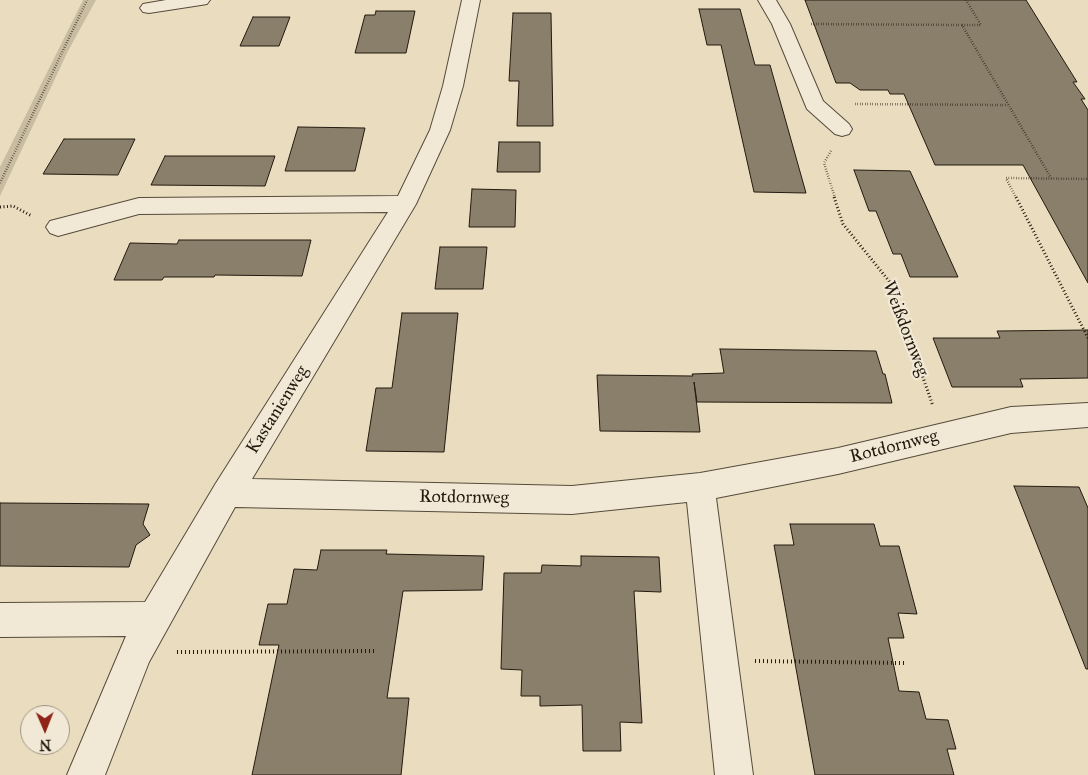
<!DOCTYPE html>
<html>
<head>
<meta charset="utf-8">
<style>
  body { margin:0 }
  #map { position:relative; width:1088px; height:775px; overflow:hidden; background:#eaddbf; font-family:"IM FELL Great Primer",serif }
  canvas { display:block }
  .north { position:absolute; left:20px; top:705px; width:50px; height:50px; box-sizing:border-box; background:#f1e9d5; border:1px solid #9f9686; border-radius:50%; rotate:179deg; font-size:14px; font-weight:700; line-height:20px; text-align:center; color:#231a0f }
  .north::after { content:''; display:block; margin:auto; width:18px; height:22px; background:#8f2418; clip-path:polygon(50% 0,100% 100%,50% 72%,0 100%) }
</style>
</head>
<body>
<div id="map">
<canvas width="1088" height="775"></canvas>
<div class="north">N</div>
</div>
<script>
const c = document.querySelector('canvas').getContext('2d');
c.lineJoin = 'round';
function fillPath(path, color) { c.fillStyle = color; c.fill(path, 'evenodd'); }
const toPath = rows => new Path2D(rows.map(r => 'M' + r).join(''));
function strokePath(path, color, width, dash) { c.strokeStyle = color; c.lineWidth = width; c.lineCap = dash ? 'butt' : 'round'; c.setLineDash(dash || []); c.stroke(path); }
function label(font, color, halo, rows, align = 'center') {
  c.font = font + ' "IM FELL Great Primer",serif'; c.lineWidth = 4.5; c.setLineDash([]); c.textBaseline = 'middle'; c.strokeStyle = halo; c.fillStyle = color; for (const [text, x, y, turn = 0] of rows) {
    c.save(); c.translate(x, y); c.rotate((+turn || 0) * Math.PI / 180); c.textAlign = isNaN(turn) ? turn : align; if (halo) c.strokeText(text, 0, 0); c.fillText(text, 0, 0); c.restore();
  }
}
const green = toPath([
  [83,0,96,0,68,51,0,196,0,167]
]);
const building = toPath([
  [805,0,1026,0,1077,82,1073,82,1085,99,1081,99,1088,110,1088,283,1023,165,935,165,904,94,890,94,888,90,860,90,850,83,836,83,805,0],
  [699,9,740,9,755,65,770,65,806,193,754,192,721,45,707,45,699,9],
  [376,11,415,11,406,53,355,53,365,15,375,15,376,11],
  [513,13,551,13,553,126,517,126,519,81,509,81,513,13],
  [253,17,290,17,279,46,240,46,253,17],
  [298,127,365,128,355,171,285,171,298,127],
  [64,139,135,139,118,175,43,174,64,139],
  [499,142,540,142,540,172,497,172,499,142],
  [165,156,275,156,265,186,151,185,165,156],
  [854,170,910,171,958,277,910,277,901,254,893,254,876,211,869,211,854,170],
  [472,189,516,190,515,227,469,227,472,189],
  [179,240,311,240,302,276,215,275,214,277,164,277,162,280,114,280,130,243,177,244,179,240],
  [440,247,487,247,483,289,435,289,440,247],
  [402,313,458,313,444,452,366,451,376,388,392,388,402,313],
  [1088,330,1088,378,1020,379,1023,387,952,387,933,338,1000,338,997,331,1088,330],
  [720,349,876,351,883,374,885,374,892,403,697,402,694,382,700,432,600,431,597,375,693,376,692,374,724,373,720,349],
  [1014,486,1079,487,1088,508,1088,669,1086,669,1014,486],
  [0,503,149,504,143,524,150,535,136,545,129,567,0,566,0,503],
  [790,524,874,524,880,546,899,546,917,614,898,613,904,638,888,638,899,691,919,692,926,719,948,720,956,749,947,749,954,775,815,775,774,545,794,545,790,524],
  [321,550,387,550,386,554,484,556,482,590,403,591,387,698,409,698,401,775,252,775,279,645,259,645,268,604,287,604,294,569,317,570,321,550],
  [581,556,659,557,661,592,634,591,642,723,620,722,621,751,583,751,582,705,540,706,540,696,521,696,522,670,501,669,504,573,541,573,542,565,581,566,581,556]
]);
const pathFar2 = toPath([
  [966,0,981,25,962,25,1051,178],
  [811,24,962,25],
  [855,104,1006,105],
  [831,151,824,163,835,198],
  [0,183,87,0],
  [1016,198,1006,178,1088,179]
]);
const pathFar1 = toPath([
  [834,197,843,224,889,281,933,406],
  [1016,197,1088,338],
  [0,207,13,206,32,216]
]);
const path = toPath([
  [177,652,374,651],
  [755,661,904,663]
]);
const minor = toPath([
  [166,0,210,0,207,4,201,5,149,13,143,12,140,8,143,4,166,0],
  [462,0,480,0,463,86,450,130,416,204,252,479,572,486,700,473,838,448,1011,407,1088,403,1088,427,1011,433,838,474,716,498,753,775,715,775,687,502,572,514,235,507,149,662,105,775,67,775,126,636,0,637,0,603,145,602,216,483,388,212,139,214,58,236,50,233,46,227,50,221,139,198,398,196,430,130,443,86,462,0],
  [758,0,776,0,790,24,823,101,849,124,852,129,849,134,842,136,835,134,807,109,772,24,758,0]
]);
const streetNames = [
  ["Weißdornweg",905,329,69],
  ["Kastanienweg",278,410,-58],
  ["Rotdornweg",894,447,-14],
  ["Rotdornweg",464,498,1]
];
fillPath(green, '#c8bca1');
fillPath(building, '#8a7f6b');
strokePath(building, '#231a0f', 1);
strokePath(minor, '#554b3b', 2);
strokePath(pathFar2, '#231a0f', 2.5, [0.5, 2]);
strokePath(pathFar1, '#231a0f', 3, [1, 2.5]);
strokePath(path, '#231a0f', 4, [1, 3]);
fillPath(minor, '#f1e9d5');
label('18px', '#231a0f', '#f1e9d5', streetNames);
</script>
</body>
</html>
